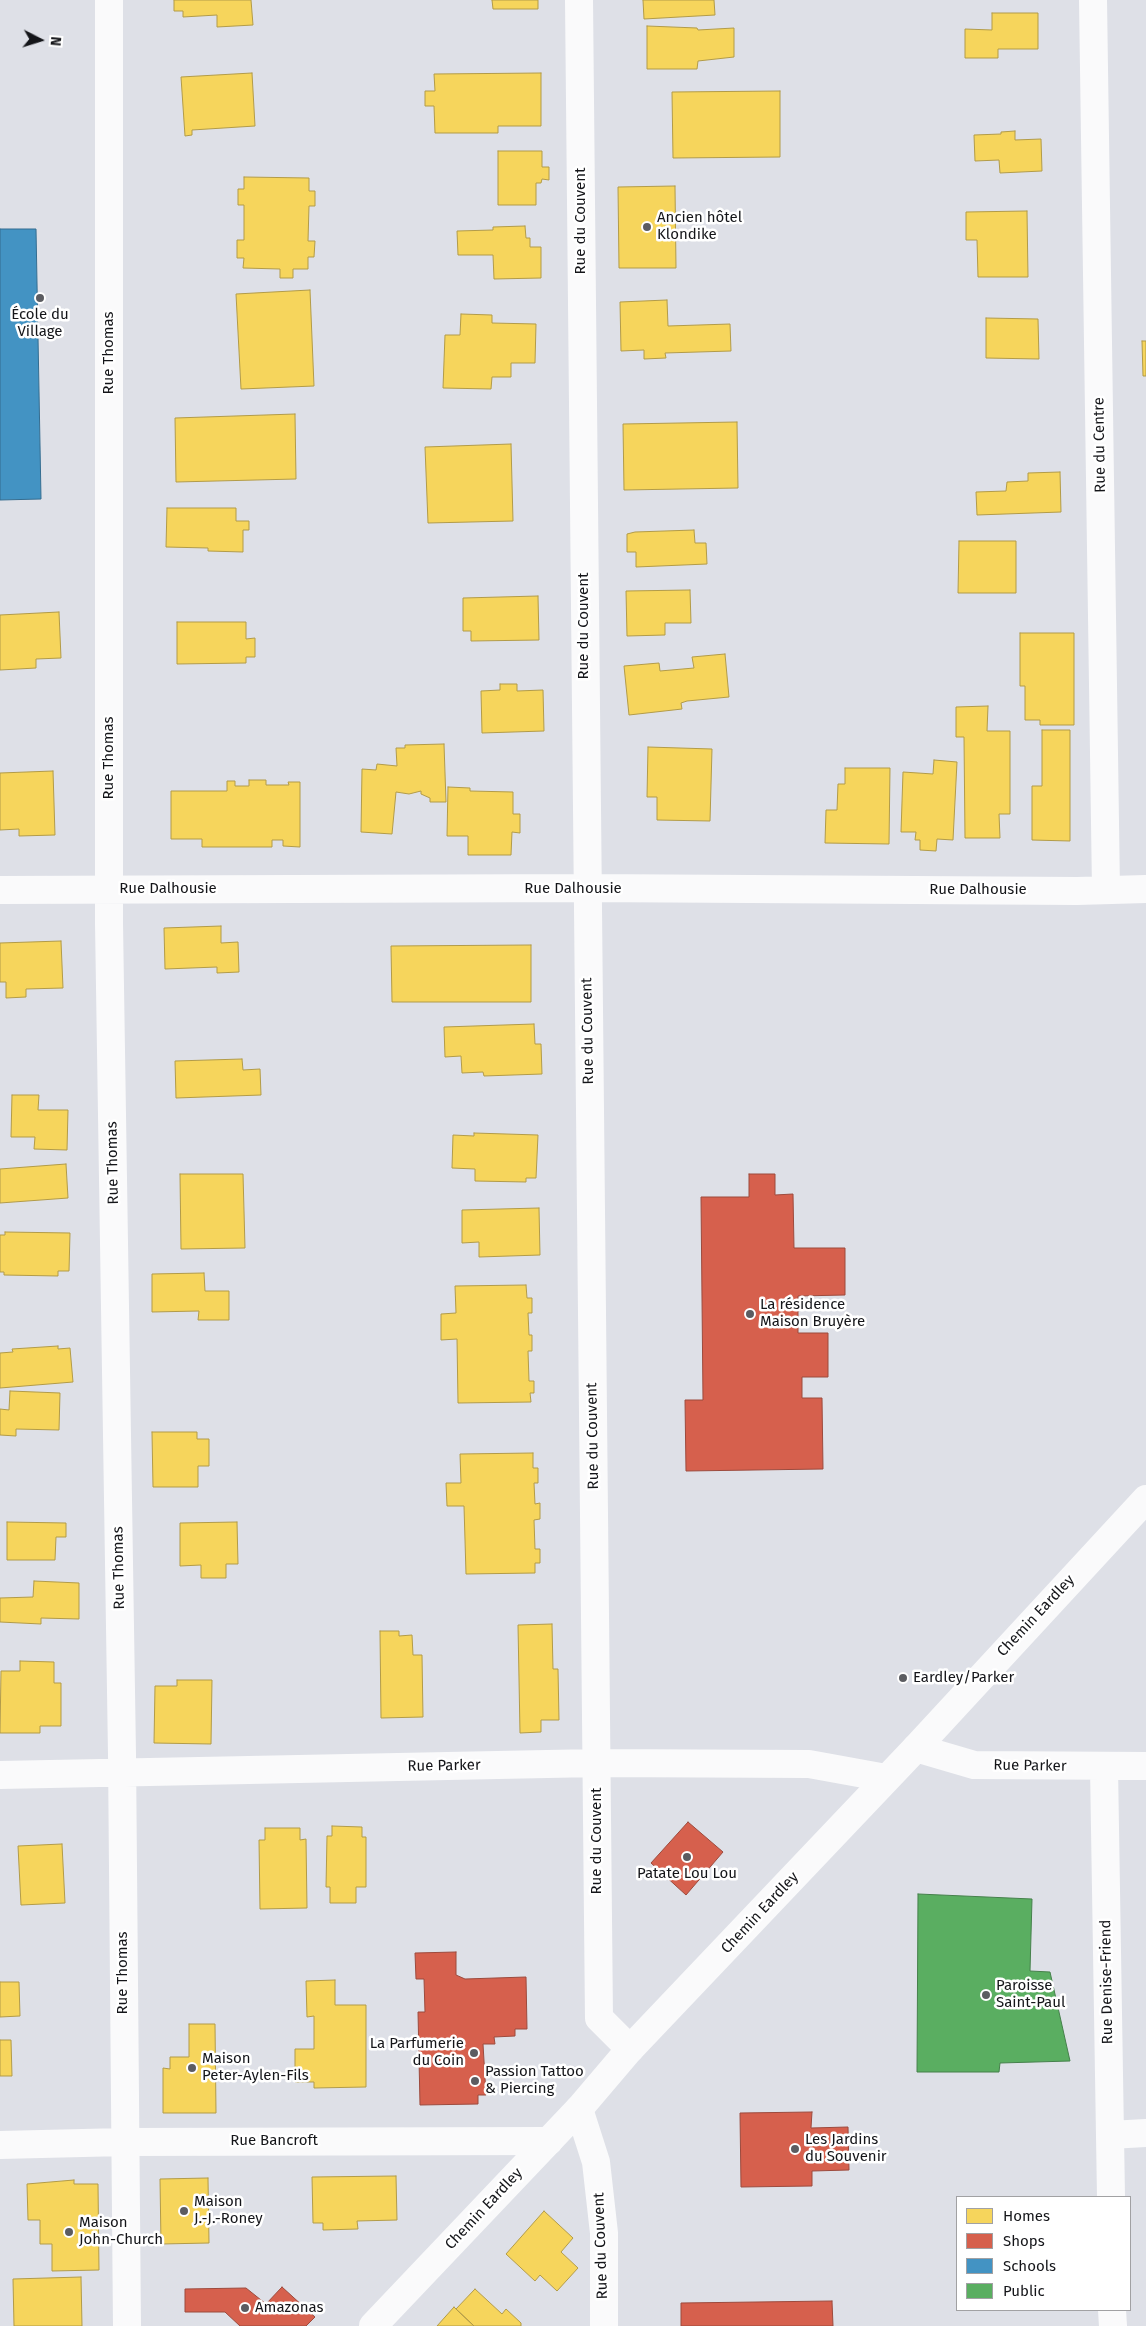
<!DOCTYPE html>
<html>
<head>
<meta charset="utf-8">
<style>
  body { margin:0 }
  #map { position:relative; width:1146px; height:2326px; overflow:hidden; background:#dee0e7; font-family:"Fira Sans",sans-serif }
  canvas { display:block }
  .legend { position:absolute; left:956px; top:2196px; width:175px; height:115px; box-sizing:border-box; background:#fff; border:1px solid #a1a1a3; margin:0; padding:6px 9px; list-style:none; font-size:15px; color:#141519 }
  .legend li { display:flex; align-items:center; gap:10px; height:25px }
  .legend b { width:25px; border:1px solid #a1a1a3 }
  .north { position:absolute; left:15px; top:15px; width:50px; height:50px; -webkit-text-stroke:4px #fff; paint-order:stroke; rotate:95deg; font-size:14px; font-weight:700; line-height:20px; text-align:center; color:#141519 }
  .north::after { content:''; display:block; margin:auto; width:18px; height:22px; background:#141519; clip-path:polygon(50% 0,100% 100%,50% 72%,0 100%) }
</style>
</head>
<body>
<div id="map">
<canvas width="1146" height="2326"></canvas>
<ul class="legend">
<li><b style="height:14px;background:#f6d55c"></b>Homes</li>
<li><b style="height:14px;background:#d6604d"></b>Shops</li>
<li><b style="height:14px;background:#4393c3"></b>Schools</li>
<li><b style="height:14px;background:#5aae61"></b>Public</li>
</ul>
<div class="north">N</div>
</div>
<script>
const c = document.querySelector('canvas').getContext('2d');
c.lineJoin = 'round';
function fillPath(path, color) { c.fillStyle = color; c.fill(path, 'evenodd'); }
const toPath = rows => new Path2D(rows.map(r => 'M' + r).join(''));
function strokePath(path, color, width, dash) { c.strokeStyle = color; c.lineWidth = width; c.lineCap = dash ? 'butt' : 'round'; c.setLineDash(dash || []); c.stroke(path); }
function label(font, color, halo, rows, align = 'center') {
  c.font = font + ' "Fira Sans",sans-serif'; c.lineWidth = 5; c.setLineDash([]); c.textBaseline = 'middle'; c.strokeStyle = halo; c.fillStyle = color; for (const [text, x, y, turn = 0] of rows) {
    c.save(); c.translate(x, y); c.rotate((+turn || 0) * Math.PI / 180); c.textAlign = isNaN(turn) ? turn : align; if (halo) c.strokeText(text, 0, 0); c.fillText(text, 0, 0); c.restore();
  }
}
const homes = toPath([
  [174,0,251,0,253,25,217,27,217,15,183,17,183,11,174,11,174,0],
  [492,0,538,0,538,9,493,9,492,0],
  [643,0,714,0,715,15,644,19,643,0],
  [992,13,1038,13,1038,49,998,49,998,58,965,58,965,29,992,30,992,13],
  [647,26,697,28,698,30,734,28,734,57,698,61,697,69,647,69,647,26],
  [252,73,255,126,192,130,192,135,185,136,181,77,252,73],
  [541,73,541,126,498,126,498,133,435,133,434,106,425,106,425,91,435,91,434,74,541,73],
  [780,91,780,157,673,158,672,92,780,91],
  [1015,131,1015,140,1041,139,1042,171,1000,173,999,160,975,161,974,135,1001,134,1001,132,1015,131],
  [498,151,542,151,542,167,549,167,549,180,542,179,541,183,536,183,536,205,498,205,498,151],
  [244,177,309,178,309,191,315,191,315,206,309,206,308,241,315,241,314,257,308,257,308,269,293,269,293,278,280,278,280,269,243,268,244,258,237,258,237,240,244,240,244,205,238,205,238,189,244,189,244,177],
  [675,186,676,268,619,268,618,187,675,186],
  [1027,211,1028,277,978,277,977,240,966,240,966,212,1027,211],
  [525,226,526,238,530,238,530,247,541,247,541,278,494,279,493,255,458,255,457,231,493,230,493,227,525,226],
  [310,290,314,386,241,389,236,294,310,290],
  [667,300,668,326,730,324,731,351,665,353,666,358,644,359,644,350,621,351,620,302,667,300],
  [461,314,492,315,492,323,536,324,535,363,511,363,511,377,492,377,491,389,443,388,445,335,460,335,461,314],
  [986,318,1038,319,1039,359,986,358,986,318],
  [1142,341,1146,341,1146,376,1143,376,1142,341],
  [295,414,296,479,176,482,175,418,295,414],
  [737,422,738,488,624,490,623,424,737,422],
  [511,444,513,521,428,523,425,447,511,444],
  [1060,472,1061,512,977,515,976,492,1006,491,1007,482,1028,481,1028,473,1060,472],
  [167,508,236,508,236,521,249,521,249,530,243,530,243,552,208,551,208,548,166,547,167,508],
  [694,530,695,543,706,543,707,564,636,567,636,552,627,552,627,534,635,532,694,530],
  [959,541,1016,541,1016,593,958,593,959,541],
  [690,590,691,623,665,623,665,635,627,636,626,591,690,590],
  [538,596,539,640,471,641,471,631,463,631,463,598,538,596],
  [59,612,61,658,36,659,36,668,0,670,0,615,59,612],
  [177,622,246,622,246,639,255,638,255,657,246,657,246,663,177,664,177,622],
  [1020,633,1074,633,1074,725,1040,725,1040,720,1025,720,1025,686,1020,686,1020,633],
  [725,654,729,697,687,701,681,703,682,709,629,715,624,666,659,663,660,671,694,668,692,657,725,654],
  [500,684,517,684,517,691,543,690,544,731,482,733,481,691,500,690,500,684],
  [988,706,987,731,1010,731,1010,814,999,814,1000,838,965,838,964,737,956,737,956,707,988,706],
  [1042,730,1070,730,1070,841,1032,840,1032,786,1042,786,1042,730],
  [444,744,446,802,430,802,430,798,421,794,421,791,409,794,396,792,392,834,361,832,362,769,376,770,377,764,397,766,396,748,405,748,405,745,444,744],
  [648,747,712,749,710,821,657,820,657,797,647,797,648,747],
  [934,760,957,762,953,840,937,839,936,851,920,850,920,840,915,840,916,832,901,832,903,772,933,774,934,760],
  [845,768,890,768,889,844,825,843,826,810,837,810,838,784,845,784,845,768],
  [53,771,55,835,19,836,19,829,0,830,0,773,53,771],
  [249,780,266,780,266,785,289,785,288,782,300,782,300,847,283,846,283,840,272,840,272,847,202,847,202,839,171,839,171,791,227,791,227,781,235,781,235,786,249,786,249,780],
  [448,787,470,788,470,791,513,792,513,814,520,814,520,833,512,832,511,855,468,855,468,836,447,836,448,787],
  [221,926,221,943,238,942,239,972,217,973,217,967,165,969,164,928,221,926],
  [61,941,63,988,26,989,26,997,6,998,6,982,0,982,0,943,61,941],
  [531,945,531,1002,392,1002,391,946,531,945],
  [534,1024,535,1044,541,1044,542,1074,484,1076,483,1072,462,1073,461,1056,445,1057,444,1027,534,1024],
  [242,1059,243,1070,260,1069,261,1095,176,1098,175,1061,242,1059],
  [12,1095,39,1095,38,1110,68,1110,67,1150,34,1149,35,1137,11,1137,12,1095],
  [474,1133,538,1135,536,1178,526,1178,526,1182,475,1181,475,1169,452,1168,453,1135,474,1136,474,1133],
  [66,1164,68,1198,0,1203,0,1169,66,1164],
  [180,1174,243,1174,245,1248,181,1249,180,1174],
  [539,1208,540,1255,479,1257,479,1242,462,1243,462,1210,539,1208],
  [5,1232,70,1233,69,1271,58,1271,58,1276,4,1275,4,1272,0,1272,0,1235,5,1235,5,1232],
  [204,1273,205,1291,229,1291,229,1320,198,1320,199,1311,152,1312,152,1274,204,1273],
  [526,1285,527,1298,532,1298,532,1313,528,1313,529,1335,532,1335,532,1351,528,1351,529,1381,534,1381,534,1393,530,1393,531,1402,458,1403,457,1339,441,1340,441,1314,456,1313,455,1286,526,1285],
  [58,1346,58,1349,70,1348,73,1382,0,1388,0,1353,13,1352,12,1349,58,1346],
  [10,1391,60,1393,59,1430,16,1429,16,1436,0,1435,0,1409,9,1410,10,1391],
  [152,1432,197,1432,197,1439,209,1439,209,1466,198,1466,198,1487,153,1487,152,1432],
  [533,1453,533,1468,538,1468,538,1483,534,1483,535,1504,540,1503,540,1519,534,1520,535,1549,540,1549,540,1563,535,1563,535,1573,466,1574,464,1506,447,1506,446,1483,461,1483,460,1454,533,1453],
  [7,1522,66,1523,66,1537,56,1537,55,1560,7,1560,7,1522],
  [237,1522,238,1564,226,1564,226,1578,201,1578,201,1565,180,1566,180,1523,237,1522],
  [34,1581,79,1583,79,1619,41,1618,41,1624,0,1622,0,1598,33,1597,34,1581],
  [552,1624,553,1669,558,1669,559,1720,541,1720,541,1732,520,1733,518,1625,552,1624],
  [380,1631,399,1631,399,1636,412,1635,413,1655,422,1655,423,1717,381,1718,380,1631],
  [20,1661,54,1662,54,1683,61,1683,61,1726,40,1726,40,1733,0,1733,1,1671,20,1671,20,1661],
  [177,1680,212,1680,211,1744,154,1743,155,1686,177,1686,177,1680],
  [332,1826,362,1827,362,1837,366,1837,366,1887,356,1887,356,1903,330,1903,330,1887,326,1887,327,1836,332,1836,332,1826],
  [265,1828,300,1828,300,1840,306,1839,307,1908,260,1909,259,1840,265,1840,265,1828],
  [62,1844,65,1903,21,1905,18,1846,62,1844],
  [335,1980,335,2005,366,2005,366,2087,314,2088,314,2082,295,2082,295,2049,314,2049,314,2016,307,2017,306,1981,335,1980],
  [0,1982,19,1982,20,2016,0,2017,0,1982],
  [189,2024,215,2024,216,2113,163,2113,163,2068,170,2069,170,2057,189,2057,189,2024],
  [0,2040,11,2040,12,2076,0,2076,0,2040],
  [396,2176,397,2220,357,2221,358,2229,323,2230,323,2223,313,2223,312,2177,396,2176],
  [208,2178,209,2243,161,2244,160,2179,208,2178],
  [74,2180,74,2184,98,2184,99,2270,52,2271,52,2244,40,2244,40,2220,28,2220,27,2184,74,2180],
  [544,2211,573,2238,561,2252,578,2268,557,2291,540,2275,535,2281,506,2254,544,2211],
  [81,2277,82,2326,14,2326,13,2279,81,2277],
  [475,2289,502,2314,506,2309,521,2323,521,2326,474,2326,456,2309,475,2289],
  [454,2307,456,2309,474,2326,437,2326,454,2307]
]);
const shops = toPath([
  [749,1174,775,1174,775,1195,793,1194,794,1248,845,1248,845,1295,798,1296,798,1333,828,1333,828,1377,802,1377,802,1398,822,1398,823,1469,686,1471,685,1400,703,1400,701,1197,749,1197,749,1174],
  [688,1822,723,1852,686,1895,651,1863,688,1822],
  [456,1952,456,1975,465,1979,526,1977,527,2029,515,2029,515,2036,494,2037,495,2044,483,2044,486,2095,478,2095,478,2104,420,2105,418,2012,425,2012,424,1979,416,1979,415,1953,456,1952],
  [812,2112,811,2128,848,2127,849,2170,812,2171,812,2186,741,2187,740,2113,812,2112],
  [282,2287,315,2317,306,2326,240,2326,225,2312,185,2312,185,2289,246,2288,266,2304,282,2287],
  [832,2301,833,2326,681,2326,681,2303,832,2301]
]);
const schools = toPath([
  [0,229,36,229,41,499,0,500,0,229]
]);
const public = toPath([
  [918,1894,1032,1899,1030,1971,1050,1972,1070,2061,1000,2063,999,2072,917,2072,918,1894]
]);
const minor = toPath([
  [109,0,109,923,122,1754,127,2326],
  [579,0,599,2018,630,2049],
  [1093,0,1106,890],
  [0,890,587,888,1077,891,1146,889],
  [916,1748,974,1765,1146,1766],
  [1104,1767,1111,2197],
  [0,1775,597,1763,809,1764,886,1778],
  [579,2109,596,2162,604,2233,604,2326],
  [1110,2135,1146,2133],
  [0,2145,124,2142,549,2141],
  [1112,2310,1113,2326]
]);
const secondary = toPath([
  [373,2326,579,2109,630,2049,916,1748,1146,1499]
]);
const markers = [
  [647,227,5,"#5b5c61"],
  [40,298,5,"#5b5c61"],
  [750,1314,5,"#5b5c61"],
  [903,1678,5,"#5b5c61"],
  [687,1857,5,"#5b5c61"],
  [986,1995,5,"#5b5c61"],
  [474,2053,5,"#5b5c61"],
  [192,2068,5,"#5b5c61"],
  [475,2081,5,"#5b5c61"],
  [795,2149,5,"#5b5c61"],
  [184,2211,5,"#5b5c61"],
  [69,2232,5,"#5b5c61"],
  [245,2308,5,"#5b5c61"]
];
const poiNames = [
  ["Ancien hôtel",657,218],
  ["Klondike",657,235],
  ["École du",40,315,"center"],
  ["Village",40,332,"center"],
  ["La résidence",760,1305],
  ["Maison Bruyère",760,1322],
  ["Eardley/Parker",913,1678],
  ["Patate Lou Lou",687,1874,"center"],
  ["Paroisse",996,1986],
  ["Saint-Paul",996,2003],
  ["La Parfumerie",464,2044,"right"],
  ["du Coin",464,2061,"right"],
  ["Maison",202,2059],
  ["Peter-Aylen-Fils",202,2076],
  ["Passion Tattoo",485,2072],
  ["& Piercing",485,2089],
  ["Les Jardins",805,2140],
  ["du Souvenir",805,2157],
  ["Maison",194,2202],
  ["J.-J.-Roney",194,2219],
  ["Maison",79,2223],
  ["John-Church",79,2240],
  ["Amazonas",255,2308]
];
const streetNames = [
  ["Rue du Couvent",581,221,-90],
  ["Rue Thomas",109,353,-90],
  ["Rue du Centre",1100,445,-91],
  ["Rue du Couvent",584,626,-90],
  ["Rue Thomas",109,758,-90],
  ["Rue Dalhousie",168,889],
  ["Rue Dalhousie",573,889],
  ["Rue Dalhousie",978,890],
  ["Rue du Couvent",588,1031,-91],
  ["Rue Thomas",113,1163,-91],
  ["Rue du Couvent",593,1436,-91],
  ["Rue Thomas",119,1568,-91],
  ["Chemin Eardley",1036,1616,-47],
  ["Rue Parker",444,1766,-1],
  ["Rue Parker",1030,1766,1],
  ["Rue du Couvent",597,1841,-90],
  ["Chemin Eardley",760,1913,-47],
  ["Rue Thomas",123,1973,-90],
  ["Rue Denise-Friend",1107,1982,-91],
  ["Rue Bancroft",274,2141],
  ["Chemin Eardley",484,2209,-47],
  ["Rue du Couvent",601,2246,-92]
];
fillPath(homes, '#f6d55c');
strokePath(homes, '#b29b48', 1);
fillPath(shops, '#d6604d');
strokePath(shops, '#9c4a3d', 1);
fillPath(schools, '#4393c3');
strokePath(schools, '#356d90', 1);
fillPath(public, '#5aae61');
strokePath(public, '#45804b', 1);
strokePath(minor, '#fafafb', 28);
strokePath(secondary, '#fafafb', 28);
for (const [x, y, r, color] of markers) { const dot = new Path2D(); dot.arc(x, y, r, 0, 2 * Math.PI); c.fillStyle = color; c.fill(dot); strokePath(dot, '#fff', 2); }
label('15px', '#141519', '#fff', poiNames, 'left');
label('15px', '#141519', '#fff', streetNames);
</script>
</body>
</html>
